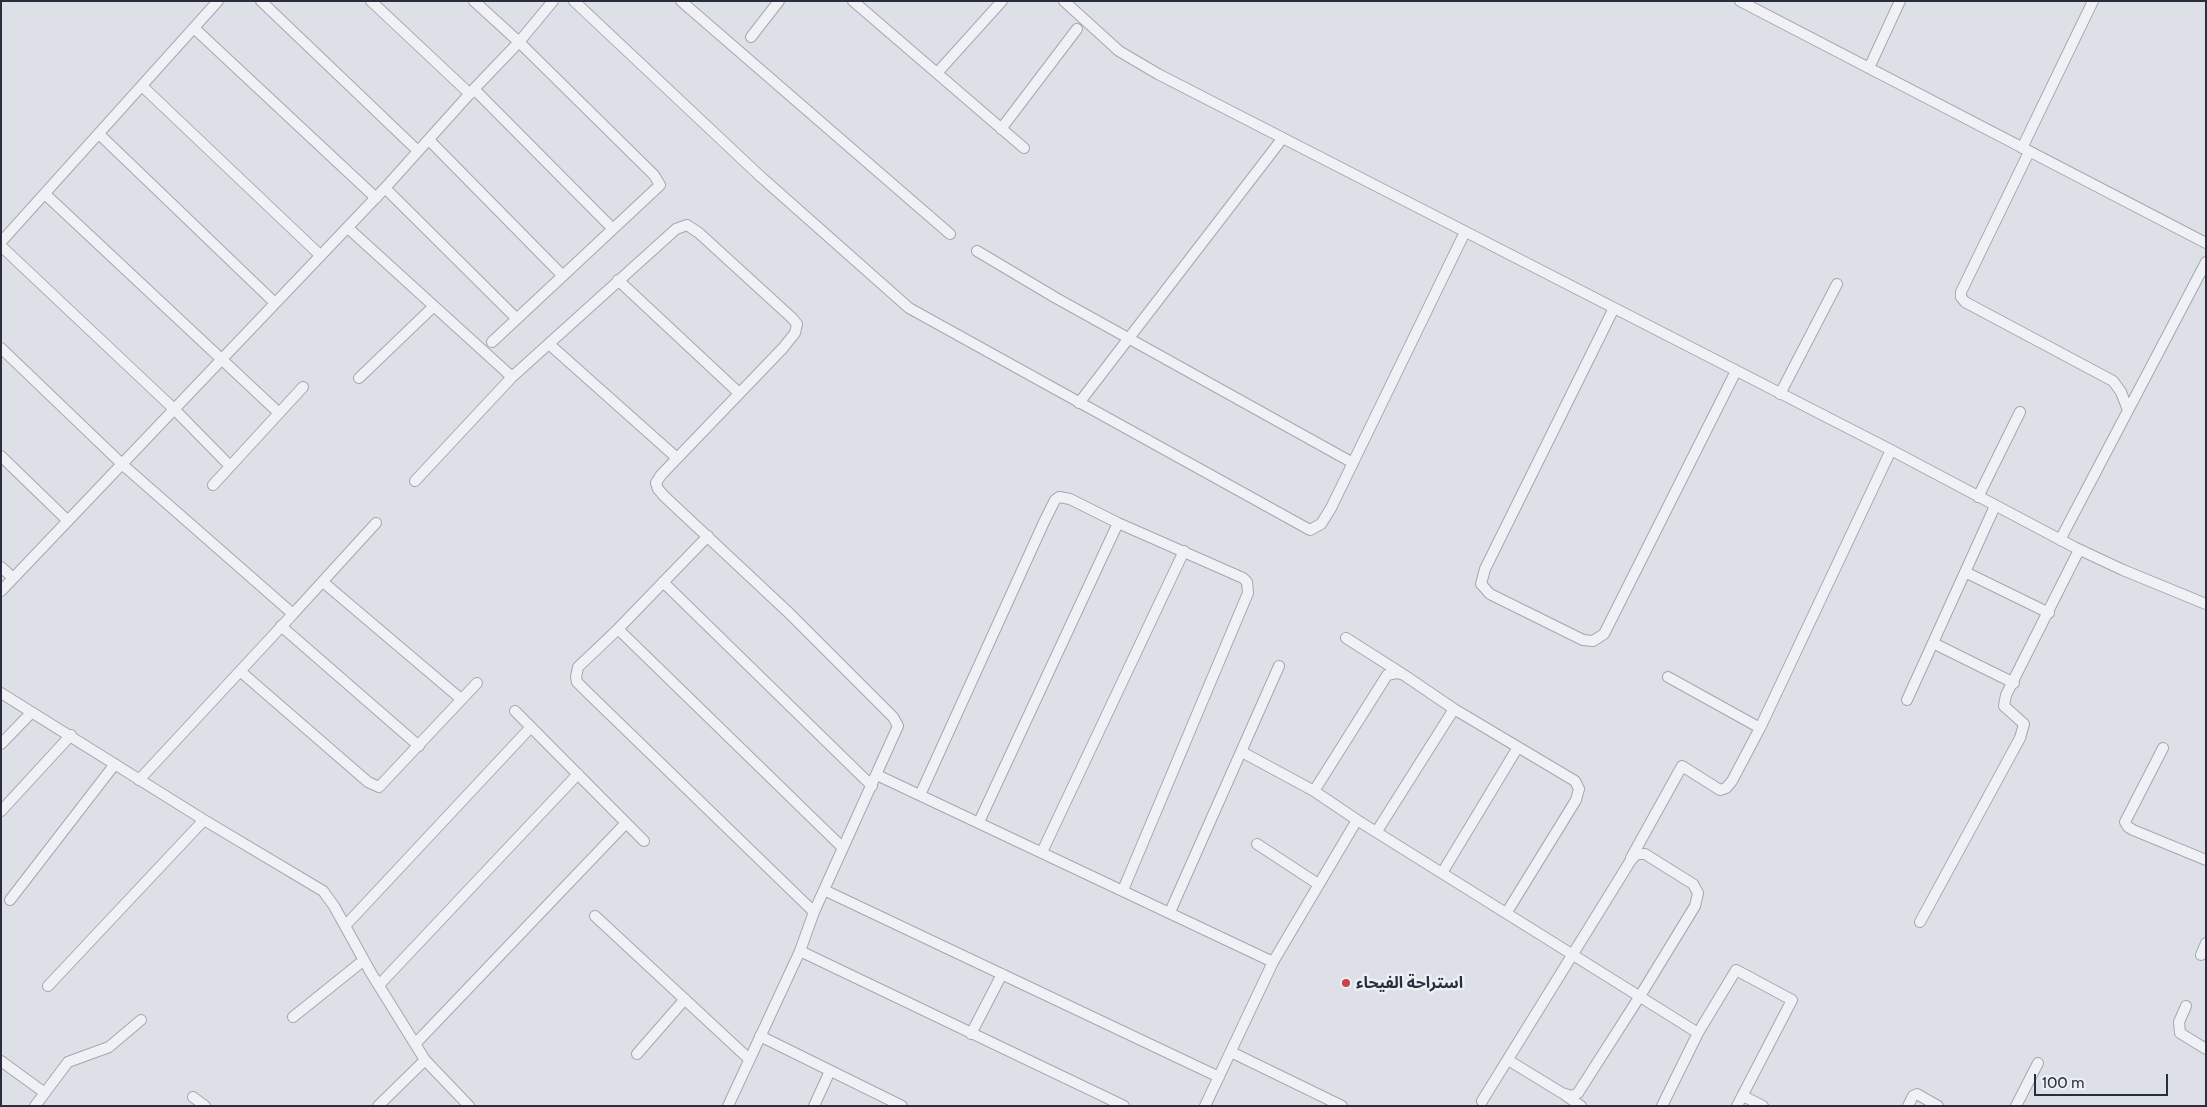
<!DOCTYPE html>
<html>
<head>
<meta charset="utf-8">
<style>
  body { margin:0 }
  #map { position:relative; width:2207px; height:1107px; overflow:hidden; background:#dde0e7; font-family:Cabin,sans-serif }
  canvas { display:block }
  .frame { position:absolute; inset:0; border:2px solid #272e3d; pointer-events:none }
  .scale { position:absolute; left:2034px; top:1074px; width:134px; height:22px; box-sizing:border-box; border:2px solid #272e3d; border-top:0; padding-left:6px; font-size:15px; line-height:18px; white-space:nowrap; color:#272e3d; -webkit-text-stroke:4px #eceff4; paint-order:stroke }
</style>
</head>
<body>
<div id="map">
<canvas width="2207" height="1107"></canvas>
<div class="frame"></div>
<div class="scale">100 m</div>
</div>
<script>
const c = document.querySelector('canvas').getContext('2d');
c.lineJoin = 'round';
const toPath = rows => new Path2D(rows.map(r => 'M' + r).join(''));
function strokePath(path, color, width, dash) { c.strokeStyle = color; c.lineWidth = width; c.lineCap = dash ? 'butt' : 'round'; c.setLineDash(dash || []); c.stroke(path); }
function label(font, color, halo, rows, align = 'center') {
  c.font = font + ' Cabin,"Noto Sans Arabic",sans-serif'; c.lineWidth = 5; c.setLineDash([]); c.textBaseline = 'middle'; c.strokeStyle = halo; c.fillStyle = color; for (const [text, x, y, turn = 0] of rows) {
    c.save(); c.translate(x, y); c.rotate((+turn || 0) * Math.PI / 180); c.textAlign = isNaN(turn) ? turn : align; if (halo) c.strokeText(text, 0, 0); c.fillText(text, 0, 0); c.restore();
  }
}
const street = toPath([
  [261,1,418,151],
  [371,1,470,94],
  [474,1,519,42,654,175,660,185,492,342],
  [574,1,760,176,909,308,1310,530,1321,524,1331,508,1465,232],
  [681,1,950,234],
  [853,1,1024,148],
  [1064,1,1119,51,1158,74,1891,450,2076,548,2123,570,2206,604],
  [1740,1,2206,243],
  [194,28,376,198],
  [751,37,779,1],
  [1869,68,1900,1],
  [937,73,1002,1],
  [142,86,320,255],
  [474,89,613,229],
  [1001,129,1077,29],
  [99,134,275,303],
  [429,140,563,276],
  [2022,148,2093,1],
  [2029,152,1961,292,1961,297,1965,302,2113,381,2121,392,2128,410],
  [385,188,517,319],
  [45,194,279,413],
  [348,228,512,377,676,229,687,225,699,233,792,318,797,324,795,333,783,348,661,475,656,483,658,489,664,496,789,613,893,717,898,726,814,912,800,951,728,1106],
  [1,242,218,1],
  [1,246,174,409,230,466],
  [977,251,1056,298,1353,463],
  [618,280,739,393],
  [1614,308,1485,569,1481,584,1490,594,1583,640,1593,641,1604,634,1736,371],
  [549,344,677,458],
  [1,348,123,465,293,614,139,780],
  [359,378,433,307],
  [1780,394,1837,284],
  [1079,403,1282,139],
  [1,456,68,521],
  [415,481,512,377],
  [213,485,303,387],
  [1978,497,2020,412],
  [708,536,618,629,578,667,576,677,577,682,588,693,814,912],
  [2060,540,2206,262],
  [1,567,13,578],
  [1965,572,2049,613],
  [323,582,461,699],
  [663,582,872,786],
  [1,591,385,188,474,89,519,42,553,1],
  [293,614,376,523],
  [281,626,419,746],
  [618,629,843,848],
  [1346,638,1401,673],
  [1933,643,2014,683],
  [240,671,368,782,379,787,477,683],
  [1668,677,1760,728],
  [1,693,204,820,323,891,334,906,371,973,425,1060,469,1106],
  [1907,700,1995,506],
  [515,711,644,841],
  [1,744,31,713],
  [2163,748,2125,822,2128,827,2133,830,2206,860],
  [1242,752,1314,791,1357,820,1698,1033],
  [877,775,1273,962,1205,1106],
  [1314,791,1384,680,1387,675,1397,673,1404,675,1454,709,1575,781,1579,789,1576,800,1507,912],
  [920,795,1044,522,1055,500,1059,497,1070,499,1118,523,1243,578,1247,582,1248,593,1123,890],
  [1,811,71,735],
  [979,822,1118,523],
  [1377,831,1454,709],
  [1257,844,1318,884],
  [1042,852,1184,551],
  [1631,858,1682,766,1720,790,1726,788,1732,781,1760,728,1891,450],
  [1442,873,1518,747],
  [824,890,1219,1077],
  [10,900,115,764],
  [1170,912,1279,666],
  [595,916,749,1059],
  [1920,922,2020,738,2024,724,2004,706,2006,695,2079,550],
  [345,926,531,727],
  [800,951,1124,1106],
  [2201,955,2206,943],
  [1273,962,1357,820],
  [379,985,578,774],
  [48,986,204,820],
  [2186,1006,2179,1022,2180,1033,2206,1049],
  [293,1017,364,960],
  [971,1034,1002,974],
  [760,1036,902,1106],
  [415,1044,626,823],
  [1231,1052,1342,1106],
  [637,1054,685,999],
  [1,1061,45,1093],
  [1565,1095,1581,1106],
  [1743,1096,1763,1106],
  [193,1097,205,1106],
  [1482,1101,1631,860,1637,854,1645,854,1693,884,1698,893,1695,906,1640,996,1578,1093,1572,1096,1562,1093,1508,1060],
  [35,1106,68,1062,109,1047,141,1020],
  [378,1106,425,1060],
  [814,1106,830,1071],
  [1662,1106,1698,1033,1736,970,1792,1000,1737,1106],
  [1908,1106,1913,1096,1917,1094,1938,1106],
  [2016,1106,2038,1063]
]);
const markers = [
  [1346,983,5,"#cb424f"]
];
const poiNames = [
  ["استراحة الفيحاء",1356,983]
];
strokePath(street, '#a3a7b1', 12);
strokePath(street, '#f0f1f5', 10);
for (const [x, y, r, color] of markers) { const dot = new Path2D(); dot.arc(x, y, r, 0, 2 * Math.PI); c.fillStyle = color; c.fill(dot); strokePath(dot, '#eceff4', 2); }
label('bold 16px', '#272e3d', '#eceff4', poiNames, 'left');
</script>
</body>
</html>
